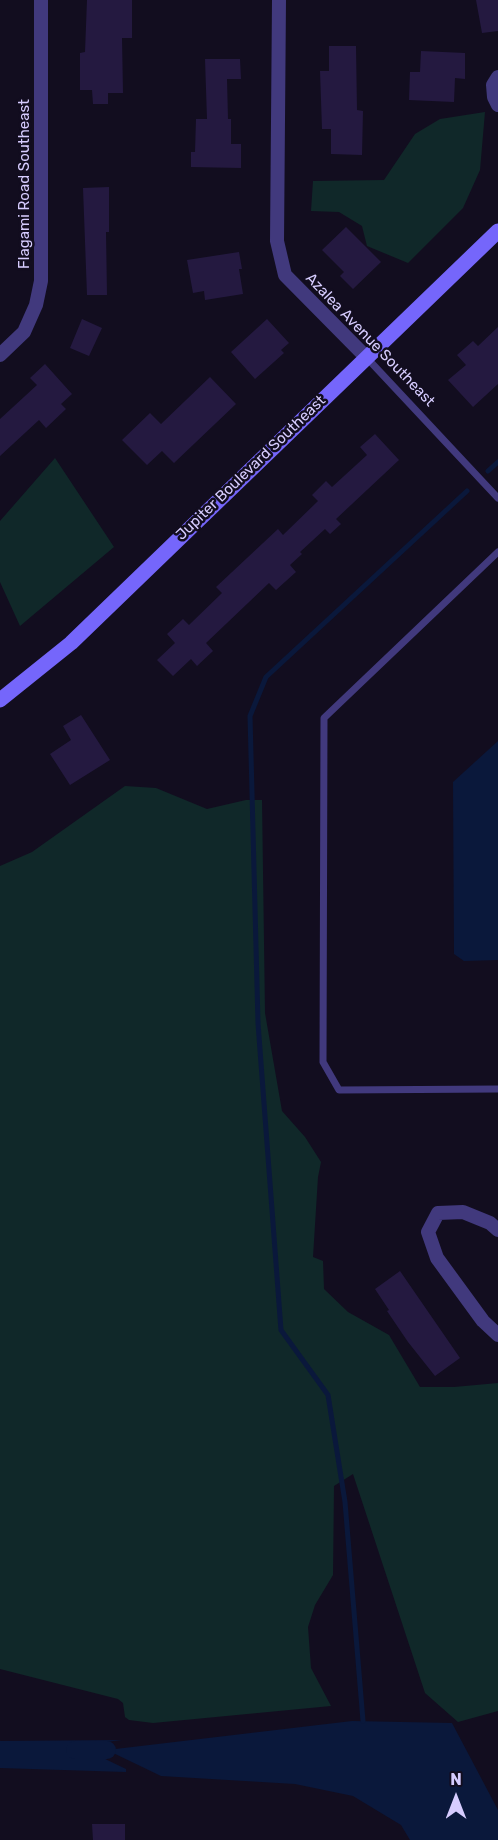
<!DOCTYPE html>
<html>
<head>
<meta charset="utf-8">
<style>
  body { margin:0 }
  #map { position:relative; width:498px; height:1840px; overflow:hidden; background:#120d1f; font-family:Rubik,sans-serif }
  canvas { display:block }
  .north { position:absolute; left:426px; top:1768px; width:60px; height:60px; -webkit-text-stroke:4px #120d1f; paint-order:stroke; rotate:0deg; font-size:16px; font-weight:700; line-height:24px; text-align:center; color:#d6ccfe }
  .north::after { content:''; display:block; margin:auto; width:21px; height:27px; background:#d6ccfe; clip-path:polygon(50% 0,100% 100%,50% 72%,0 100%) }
</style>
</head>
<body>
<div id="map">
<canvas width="498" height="1840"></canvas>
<div class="north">N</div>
</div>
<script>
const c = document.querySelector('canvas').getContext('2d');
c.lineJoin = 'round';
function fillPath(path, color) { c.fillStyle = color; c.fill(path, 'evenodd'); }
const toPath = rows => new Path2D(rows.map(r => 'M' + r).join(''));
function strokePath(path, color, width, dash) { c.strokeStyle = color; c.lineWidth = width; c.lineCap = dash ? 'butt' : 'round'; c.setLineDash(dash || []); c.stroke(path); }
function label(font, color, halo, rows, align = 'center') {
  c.font = font + ' Rubik,sans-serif'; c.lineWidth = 5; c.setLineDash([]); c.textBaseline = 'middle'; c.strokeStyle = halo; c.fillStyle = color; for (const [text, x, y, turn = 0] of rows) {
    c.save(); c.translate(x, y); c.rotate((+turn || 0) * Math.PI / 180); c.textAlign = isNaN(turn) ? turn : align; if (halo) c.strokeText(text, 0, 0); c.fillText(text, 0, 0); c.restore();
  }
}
const green = toPath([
  [485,112,480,170,463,208,408,263,367,246,362,226,339,212,311,211,313,181,384,180,415,134,440,119],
  [55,458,114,547,20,626,0,582,0,521],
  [125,786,156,788,207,809,246,800,262,800,265,1013,282,1111,305,1137,321,1162,318,1177,313,1257,323,1261,324,1289,348,1312,389,1335,420,1387,454,1387,498,1383,498,1711,458,1722,425,1693,353,1474,334,1486,333,1575,315,1605,308,1627,311,1668,331,1706,153,1723,129,1720,125,1717,123,1703,118,1699,0,1669,0,866,32,852]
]);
const water = toPath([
  [498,741,498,960,464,961,454,954,453,782],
  [352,1721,452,1723,498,1810,498,1840,410,1840,401,1825,353,1796,295,1784,161,1776,107,1750],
  [122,1740,106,1742,101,1744,99,1749,101,1757,126,1769,126,1772,0,1768,0,1741]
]);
const stream = toPath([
  [488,471,498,462],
  [363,1721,345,1502,328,1395,281,1330,258,1023,250,716,266,677,467,491]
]);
const canal = toPath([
  [75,1750,107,1750]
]);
const building = toPath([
  [87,0,132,0,132,38,122,38,123,93,108,93,108,104,93,104,92,90,80,90,80,53,85,52],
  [476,0,498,0,498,31,482,33],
  [329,46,356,46,357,110,363,111,362,155,331,154,331,129,322,129,320,71,329,71],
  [421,51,465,53,465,79,455,78,454,102,409,100,410,72,420,72],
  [205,59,240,59,241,79,227,79,228,119,231,119,231,144,241,144,241,168,191,167,191,152,195,152,196,119,207,119],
  [109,187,109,232,106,232,107,295,87,295,83,188],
  [346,227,381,262,353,289,340,276,344,272,322,250],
  [239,252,242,269,239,269,243,294,205,300,204,291,193,293,187,260],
  [82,319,102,328,89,356,70,348],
  [267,319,289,343,281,350,284,353,255,379,231,352],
  [498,327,498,384,473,407,448,380,466,365,457,355,473,341,478,346],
  [45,364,72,394,61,404,66,409,46,428,39,420,0,456,0,419,37,385,30,378],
  [210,377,236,404,174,463,162,451,147,465,122,440,150,413,161,424],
  [375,434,399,460,336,519,341,524,330,534,325,529,300,552,302,554,290,565,296,572,276,590,269,583,206,643,213,651,197,666,191,659,173,676,157,660,175,643,167,634,183,619,189,625,222,593,216,587,278,529,283,535,318,501,312,495,326,481,332,487,367,455,360,447],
  [81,715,110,760,70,785,50,754,71,740,63,726],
  [400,1271,460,1358,435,1376,408,1342,387,1311,389,1310,375,1289],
  [92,1824,125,1824,125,1840,93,1840]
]);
const lane = toPath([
  [366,357,498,498],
  [498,552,324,718,323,1062,339,1090,498,1089]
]);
const street = toPath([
  [279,0,277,241,285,275,366,357],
  [498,77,493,85,494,97,498,105],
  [0,355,24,332,36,305,41,281,41,0],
  [498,1230,490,1223,463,1212,438,1213,428,1232,437,1258,483,1321,498,1335]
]);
const secondary = toPath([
  [0,700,71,643,498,231]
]);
const streetNames = [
  ["Flagami Road Southeast",25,184,-90],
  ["Azalea Avenue Southeast",370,340,46],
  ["Jupiter Boulevard Southeast",251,468,-44]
];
fillPath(green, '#102829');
fillPath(water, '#0a183b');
strokePath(stream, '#0a183b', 5);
strokePath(canal, '#0a183b', 18);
fillPath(building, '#241940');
strokePath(lane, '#41397d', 7);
strokePath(street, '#41397d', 14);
strokePath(secondary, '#7566fb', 15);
label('15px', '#d6ccfe', '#120d1f', streetNames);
</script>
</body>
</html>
